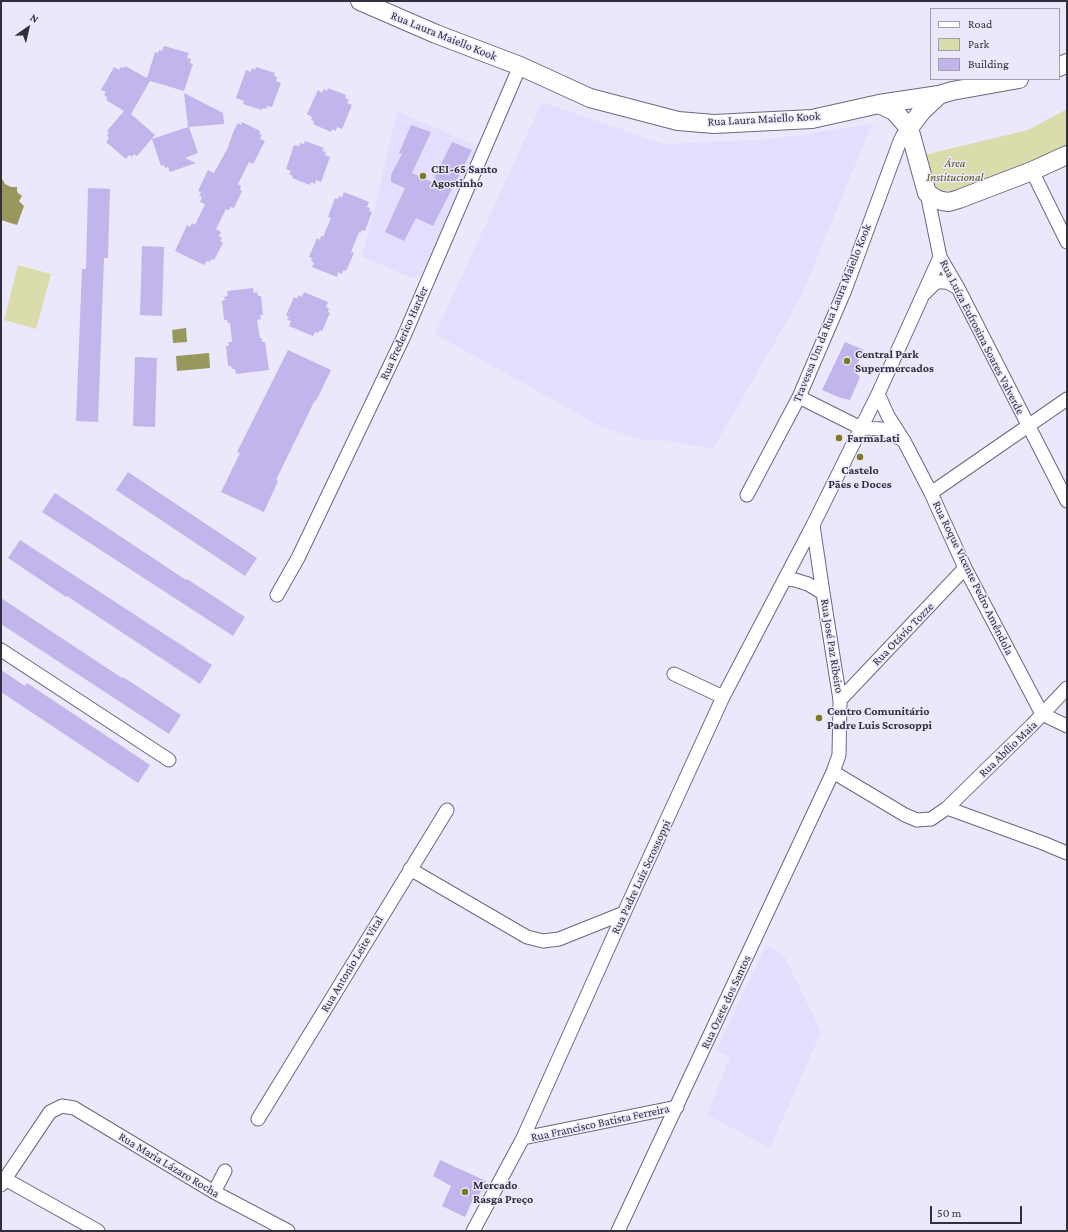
<!DOCTYPE html>
<html>
<head>
<meta charset="utf-8">
<style>
  body { margin:0 }
  #map { position:relative; width:1068px; height:1232px; overflow:hidden; background:#ece8fc; font-family:"Crimson Pro",serif }
  canvas { display:block }
  .frame { position:absolute; inset:0; border:2px solid #322f3c; pointer-events:none }
  .legend { position:absolute; left:930px; top:8px; width:130px; height:72px; box-sizing:border-box; background:#ece8fc; border:1px solid #a29eaf; margin:0; padding:5px 7px; list-style:none; font-size:12px; color:#322f3c }
  .legend li { display:flex; align-items:center; gap:8px; height:20px }
  .legend b { width:20px; border:1px solid #a29eaf }
  .north { position:absolute; left:8px; top:8px; width:40px; height:40px; -webkit-text-stroke:3px #ece8fc; paint-order:stroke; rotate:34deg; font-size:11px; font-weight:700; line-height:16px; text-align:center; color:#322f3c }
  .north::after { content:''; display:block; margin:auto; width:14px; height:18px; background:#322f3c; clip-path:polygon(50% 0,100% 100%,50% 72%,0 100%) }
  .scale { position:absolute; left:930px; top:1206px; width:92px; height:18px; box-sizing:border-box; border:2px solid #322f3c; border-top:0; padding-left:5px; font-size:12px; line-height:14px; white-space:nowrap; color:#322f3c; -webkit-text-stroke:3px #ece8fc; paint-order:stroke }
</style>
</head>
<body>
<div id="map">
<canvas width="1068" height="1232"></canvas>
<div class="frame"></div>
<ul class="legend">
<li><b style="height:5px;background:#fff"></b>Road</li>
<li><b style="height:11px;background:#dbdcab"></b>Park</li>
<li><b style="height:11px;background:#c1b5ec"></b>Building</li>
</ul>
<div class="north">N</div>
<div class="scale">50 m</div>
</div>
<script>
const c = document.querySelector('canvas').getContext('2d');
c.lineJoin = 'round';
function fillPath(path, color) { c.fillStyle = color; c.fill(path, 'evenodd'); }
const toPath = rows => new Path2D(rows.map(r => 'M' + r).join(''));
function strokePath(path, color, width, dash) { c.strokeStyle = color; c.lineWidth = width; c.lineCap = dash ? 'butt' : 'round'; c.setLineDash(dash || []); c.stroke(path); }
function label(font, color, halo, rows, align = 'center') {
  c.font = font + ' "Crimson Pro",serif'; c.lineWidth = 3; c.setLineDash([]); c.textBaseline = 'middle'; c.strokeStyle = halo; c.fillStyle = color; for (const [text, x, y, turn = 0] of rows) {
    c.save(); c.translate(x, y); c.rotate((+turn || 0) * Math.PI / 180); c.textAlign = isNaN(turn) ? turn : align; if (halo) c.strokeText(text, 0, 0); c.fillText(text, 0, 0); c.restore();
  }
}
const built = toPath([
  [542,102,664,144,772,139,872,124,802,295,713,449,664,440,644,441,600,426,435,334],
  [397,111,478,146,421,276,412,278,362,257,375,207],
  [766,945,784,955,821,1032,770,1148,707,1115,730,1057,716,1050]
]);
const green = toPath([
  [1067,109,1067,146,959,191,933,190,924,155,1028,130],
  [18,265,51,274,36,329,4,320]
]);
const water = toPath([
  [1,177,5,184,11,187,17,187,17,192,22,196,19,201,24,206,17,225,1,220],
  [186,328,187,342,173,343,172,330],
  [209,353,210,368,177,371,176,356]
]);
const building = toPath([
  [164,46,189,53,187,58,191,59,190,63,193,64,184,91,150,81,131,114,155,135,137,156,134,154,132,157,129,155,126,159,106,142,109,138,107,135,109,133,107,131,124,111,106,100,107,97,104,95,106,92,101,90,114,67,119,70,121,67,124,68,125,66,147,78,155,52,158,53,159,50,162,51],
  [256,67,275,73,274,76,277,77,276,81,281,83,272,107,267,106,266,109,263,108,262,110,243,104,244,101,236,98,246,70,251,72,252,68,255,70],
  [328,88,346,95,345,98,349,100,347,103,352,105,342,129,337,127,336,131,332,129,331,132,313,124,314,121,311,120,312,117,307,114,318,90,322,93,324,89,327,91],
  [184,93,223,113,224,124,189,127,198,153,185,158,196,163,170,172,168,167,165,168,164,165,161,166,152,139,188,127],
  [242,122,260,131,259,134,262,135,260,139,265,141,253,164,249,162,238,184,241,186,240,189,242,191,234,208,231,207,229,210,226,209,216,229,221,232,219,236,222,238,220,241,223,243,214,260,211,259,210,262,207,261,204,265,175,251,187,225,190,227,192,223,195,225,205,204,200,202,202,197,199,196,201,192,198,191,208,170,214,173,226,151,226,152,234,130,238,123,241,125],
  [411,125,431,132,412,173,432,182,452,142,472,150,433,226,416,218,404,241,385,232,405,188,391,182,391,175,402,154,399,153],
  [305,141,324,148,322,151,326,152,325,155,330,157,321,182,316,180,315,184,311,182,310,185,292,178,293,176,289,174,291,171,286,169,294,145,299,146,300,143,304,144],
  [88,188,110,189,108,258,104,258,98,422,76,421,82,269,86,269],
  [344,192,369,202,367,207,370,208,369,211,372,212,365,231,362,230,360,233,359,232,351,252,354,253,346,271,343,270,342,274,338,272,337,277,312,267,314,263,311,261,312,258,309,257,317,238,320,240,321,236,323,237,331,218,328,217,335,198,338,199,339,196,342,197],
  [142,246,164,247,162,316,140,315],
  [253,288,254,293,257,292,258,296,261,296,263,315,260,315,261,319,257,320,260,338,262,338,262,342,265,342,269,370,236,374,235,369,232,369,231,366,228,366,226,346,229,346,228,342,232,342,230,323,228,323,227,320,224,320,222,301,225,300,224,297,228,296,227,291],
  [304,292,328,302,326,307,329,308,328,312,330,313,322,331,320,330,318,333,315,332,313,336,289,326,291,321,287,320,289,317,286,315,294,297,297,299,298,295,302,297],
  [845,342,864,350,854,371,860,377,850,400,841,398,822,390],
  [288,350,331,370,316,401,315,400,297,437,276,480,278,481,264,512,221,492,240,453,237,452],
  [135,357,157,358,155,427,133,426],
  [128,472,257,558,245,576,116,490],
  [55,493,186,580,187,579,245,617,233,636,42,512],
  [20,540,212,665,200,684,67,596,66,597,8,558],
  [1,598,122,678,123,677,181,715,169,734,1,624],
  [1,670,25,686,27,683,150,765,138,783,1,692],
  [440,1160,486,1181,478,1197,474,1197,465,1217,442,1206,451,1186,433,1176]
]);
const street = toPath([
  [1032,171,1067,242],
  [927,193,940,257,958,288,1067,501],
  [925,293,935,283,939,282,944,282,949,283,958,288],
  [878,394,888,416,904,441,931,493,965,568,1042,714,1067,726],
  [799,397,861,428,883,429,901,439],
  [931,493,1067,399],
  [747,495,799,397,845,290,900,141,903,135,909,128],
  [785,579,795,580,808,584,823,593],
  [277,595,298,558,404,336,520,66],
  [1,650,169,760],
  [674,674,723,697],
  [840,700,965,568],
  [833,772,905,815,917,820,931,819,947,808,1032,725,1067,688],
  [947,808,1043,843,1067,853],
  [410,869,527,937,543,941,559,939,624,913],
  [258,1119,447,810],
  [523,1138,677,1107],
  [5,1179,98,1231],
  [1,1185,50,1112,62,1106,74,1108,214,1192,288,1231],
  [214,1192,225,1171],
  [473,1231,523,1138,624,913,723,697,813,525,861,428,878,394,940,257],
  [618,1231,833,772,839,755,840,700,823,593,813,525]
]);
const secondary = toPath([
  [360,1,436,34,520,66,590,98,678,121,714,124,812,119,879,104,939,95,952,91,1019,79],
  [1059,67,1067,63],
  [879,104,894,111,902,120,909,128,927,193,936,199,942,201,949,202,959,199,1032,171,1067,155],
  [909,128,922,111,939,95]
]);
const markers = [
  [423,176,4,"#7b7a21"],
  [847,361,4,"#7b7a21"],
  [839,438,4,"#7b7a21"],
  [860,457,4,"#7b7a21"],
  [819,718,4,"#7b7a21"],
  [465,1192,4,"#7b7a21"]
];
const streetNames = [
  ["Rua Laura Maiello Kook",444,36,22],
  ["Rua Laura Maiello Kook",764,119,-3],
  ["Travessa Um da Rua Laura Maiello Kook",832,313,-68],
  ["Rua Frederico Harder",404,333,-66],
  ["Rua Luíza Eufrosina Soares Valverde",982,337,63],
  ["Rua Roque Vicente Pedro Amêndola",973,578,64],
  ["Rua Otávio Tozze",903,634,-46],
  ["Rua José Paz Ribeiro",832,646,81],
  ["Rua Abílio Maia",1008,749,-44],
  ["Rua Padre Luiz Scrossoppi",641,877,-65],
  ["Rua Antonio Leite Vital",352,964,-59],
  ["Rua Ozete dos Santos",726,1002,-65],
  ["Rua Francisco Batista Ferreira",600,1123,-12],
  ["Rua Maria Lázaro Rocha",169,1165,31]
];
const parkNames = [
  ["Área",955,163],
  ["Institucional",955,177]
];
const poiNames = [
  ["CEI-65 Santo",431,169],
  ["Agostinho",431,183],
  ["Central Park",855,354],
  ["Supermercados",855,368],
  ["FarmaLati",847,438],
  ["Castelo",860,470,"center"],
  ["Pães e Doces",860,484,"center"],
  ["Centro Comunitário",827,711],
  ["Padre Luis Scrosoppi",827,725],
  ["Mercado",473,1185],
  ["Rasga Preço",473,1199]
];
fillPath(built, '#e5dfff');
fillPath(green, '#dbdcab');
fillPath(water, '#97975e');
fillPath(building, '#c1b5ec');
strokePath(street, '#6c6682', 15);
strokePath(secondary, '#6c6682', 20);
strokePath(street, '#fff', 13);
strokePath(secondary, '#fff', 18);
for (const [x, y, r, color] of markers) { const dot = new Path2D(); dot.arc(x, y, r, 0, 2 * Math.PI); c.fillStyle = color; c.fill(dot); strokePath(dot, '#ece8fc', 1.5); }
label('12px', '#322f3c', '#ece8fc', streetNames);
label('italic 12px', '#595815', '#ece8fc', parkNames);
label('bold 12px', '#322f3c', '#ece8fc', poiNames, 'left');
</script>
</body>
</html>
